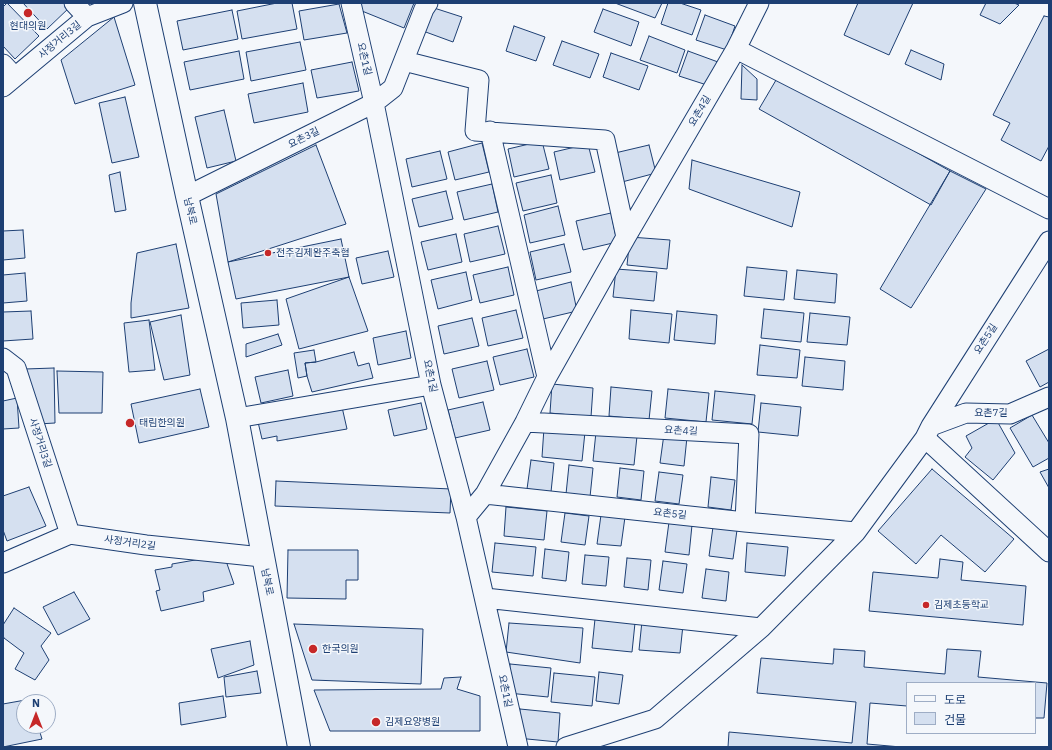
<!DOCTYPE html>
<html>
<head>
<meta charset="utf-8">
<style>
  body { margin:0 }
  #map { position:relative; width:1052px; height:750px; overflow:hidden; background:#f4f7fb; font-family:"IBM Plex Sans","Noto Sans KR",sans-serif }
  canvas { display:block }
  .frame { position:absolute; inset:0; border:4px solid #1d3f73; pointer-events:none }
  .legend { position:absolute; left:906px; top:682px; width:130px; height:52px; box-sizing:border-box; background:#f4f7fb; border:1px solid #9eadc5; margin:0; padding:5px 7px; list-style:none; font-size:12px; color:#1d3f73 }
  .legend li { display:flex; align-items:center; gap:8px; height:20px }
  .legend b { width:20px; border:1px solid #9eadc5 }
  .north { position:absolute; left:16px; top:694px; width:40px; height:40px; box-sizing:border-box; background:#f4f7fb; border:1px solid #9eadc5; border-radius:50%; rotate:0deg; font-size:11px; font-weight:700; line-height:16px; text-align:center; color:#1d3f73 }
  .north::after { content:''; display:block; margin:auto; width:14px; height:18px; background:#c62828; clip-path:polygon(50% 0,100% 100%,50% 72%,0 100%) }
</style>
</head>
<body>
<div id="map">
<canvas width="1052" height="750"></canvas>
<div class="frame"></div>
<ul class="legend">
<li><b style="height:5px;background:#f4f7fb"></b>도로</li>
<li><b style="height:11px;background:#d5e0f0"></b>건물</li>
</ul>
<div class="north">N</div>
</div>
<script>
const c = document.querySelector('canvas').getContext('2d');
c.lineJoin = 'round';
function fillPath(path, color) { c.fillStyle = color; c.fill(path, 'evenodd'); }
const toPath = rows => new Path2D(rows.map(r => 'M' + r).join(''));
function strokePath(path, color, width, dash) { c.strokeStyle = color; c.lineWidth = width; c.lineCap = dash ? 'butt' : 'round'; c.setLineDash(dash || []); c.stroke(path); }
function label(font, color, halo, rows, align = 'center') {
  c.font = font + ' "IBM Plex Sans","Noto Sans KR",sans-serif'; c.lineWidth = 3; c.setLineDash([]); c.textBaseline = 'middle'; c.strokeStyle = halo; c.fillStyle = color; for (const [text, x, y, turn = 0] of rows) {
    c.save(); c.translate(x, y); c.rotate((+turn || 0) * Math.PI / 180); c.textAlign = isNaN(turn) ? turn : align; if (halo) c.strokeText(text, 0, 0); c.fillText(text, 0, 0); c.restore();
  }
}
const building = toPath([
  [7,3,39,36,15,59,3,46,3,7,7,3],
  [23,3,68,3,71,6,47,29,23,3],
  [277,3,292,3,297,29,242,39,237,11,277,3],
  [359,3,414,3,404,28,357,9,359,3],
  [615,3,662,3,655,18,615,3],
  [668,3,680,3,701,10,692,35,661,24,668,3],
  [858,3,913,3,889,55,844,35,858,3],
  [986,3,1014,3,1019,5,1000,24,980,15,986,3],
  [339,4,347,33,304,40,299,11,339,4],
  [431,7,462,17,453,42,423,31,431,7],
  [603,9,639,22,631,46,594,32,603,9],
  [232,10,238,39,183,50,177,21,232,10],
  [705,15,735,26,727,50,696,40,705,15],
  [1044,16,1049,17,1049,146,1041,161,1001,140,1010,123,993,115,1044,16],
  [114,17,135,85,75,104,61,60,114,17],
  [514,26,545,37,536,61,506,51,514,26],
  [649,36,685,50,677,73,640,60,649,36],
  [562,41,599,54,590,78,553,65,562,41],
  [300,42,306,70,251,81,246,52,300,42],
  [911,50,944,64,941,80,905,64,911,50],
  [239,51,244,79,190,90,184,62,239,51],
  [688,51,718,62,710,86,679,76,688,51],
  [611,53,648,66,639,90,603,77,611,53],
  [352,62,359,91,317,98,311,70,352,62],
  [742,65,757,79,757,100,741,99,742,65],
  [779,75,950,171,931,205,759,109,779,75],
  [303,83,308,112,254,123,248,94,303,83],
  [125,97,139,157,112,163,99,103,125,97],
  [224,110,236,161,207,168,195,117,224,110],
  [542,141,549,169,514,177,508,149,542,141],
  [482,143,489,172,455,180,448,152,482,143],
  [588,144,595,172,560,180,554,152,588,144],
  [316,145,346,224,228,262,216,194,316,145],
  [649,145,656,173,622,182,615,153,649,145],
  [440,151,447,179,412,187,406,159,440,151],
  [692,160,800,192,792,227,689,189,692,160],
  [950,171,986,189,911,308,880,289,950,171],
  [120,172,126,210,115,212,109,175,120,172],
  [551,175,557,203,523,211,516,183,551,175],
  [492,184,498,212,464,220,457,192,492,184],
  [446,191,453,219,419,227,412,199,446,191],
  [558,206,565,235,530,243,524,215,558,206],
  [611,213,617,242,583,250,576,221,611,213],
  [498,226,505,254,470,262,464,234,498,226],
  [23,230,25,258,3,260,3,231,23,230],
  [456,234,462,262,428,270,421,242,456,234],
  [630,237,670,240,667,269,627,265,630,237],
  [341,239,349,277,236,299,228,262,341,239],
  [176,244,189,308,131,318,131,303,137,253,176,244],
  [564,244,571,272,536,280,530,252,564,244],
  [388,251,394,277,362,284,356,258,388,251],
  [508,267,514,295,480,303,473,275,508,267],
  [747,267,787,271,784,300,744,296,747,267],
  [616,269,657,272,654,301,613,297,616,269],
  [797,270,837,274,835,303,794,299,797,270],
  [466,272,472,300,438,309,431,280,466,272],
  [25,273,27,301,3,303,3,275,25,273],
  [349,277,368,331,299,349,286,299,349,277],
  [571,282,577,311,543,319,536,291,571,282],
  [277,300,279,325,243,328,241,303,277,300],
  [764,309,804,313,801,342,761,338,764,309],
  [516,310,523,338,488,346,482,318,516,310],
  [631,310,672,314,669,343,629,339,631,310],
  [31,311,33,339,3,341,3,312,31,311],
  [677,311,717,315,715,344,674,340,677,311],
  [810,313,850,317,847,345,807,342,810,313],
  [181,315,190,375,164,380,150,322,181,315],
  [472,318,479,346,444,354,438,326,472,318],
  [149,320,155,370,129,372,124,323,149,320],
  [406,331,411,358,378,365,373,338,406,331],
  [278,334,282,345,246,357,246,344,278,334],
  [760,345,800,350,797,378,757,375,760,345],
  [527,349,534,377,500,385,493,357,527,349],
  [1049,349,1049,382,1040,387,1026,361,1049,349],
  [314,350,316,362,305,363,307,376,298,378,294,353,314,350],
  [354,352,358,366,369,363,373,378,312,392,307,376,305,363,316,362,354,352],
  [805,357,845,361,843,390,802,386,805,357],
  [487,361,494,390,459,398,452,369,487,361],
  [54,368,55,423,38,424,25,369,54,368],
  [288,370,293,396,261,403,255,377,288,370],
  [57,371,103,372,102,413,59,413,57,371],
  [552,384,593,388,591,417,550,413,552,384],
  [611,387,652,391,649,420,609,416,611,387],
  [200,389,209,427,139,443,131,404,200,389],
  [668,389,709,393,706,422,665,418,668,389],
  [715,391,755,395,752,424,712,420,715,391],
  [17,398,19,428,3,429,3,401,17,398],
  [483,402,490,430,455,438,448,410,483,402],
  [421,403,427,429,394,436,388,410,421,403],
  [761,403,801,407,798,436,758,432,761,403],
  [342,407,347,429,277,441,277,436,262,439,258,422,342,407],
  [1032,415,1049,443,1049,458,1033,467,1010,428,1032,415],
  [996,419,1015,453,993,480,965,457,972,448,966,436,996,419],
  [544,428,585,432,582,461,542,457,544,428],
  [596,432,637,436,634,465,593,461,596,432],
  [664,434,687,437,684,466,660,463,664,434],
  [531,460,554,463,551,492,527,489,531,460],
  [569,465,593,468,590,497,566,494,569,465],
  [620,468,644,471,641,500,617,497,620,468],
  [932,469,1014,539,985,572,941,535,916,564,878,531,932,469],
  [1049,469,1049,488,1040,472,1049,469],
  [659,472,683,475,679,504,655,501,659,472],
  [711,477,735,480,731,510,708,507,711,477],
  [276,481,451,489,450,513,275,506,276,481],
  [29,487,46,526,7,541,3,530,3,496,29,487],
  [506,507,547,511,544,540,504,536,506,507],
  [565,513,589,516,585,545,561,542,565,513],
  [601,515,625,517,621,546,597,544,601,515],
  [669,522,692,525,689,555,665,552,669,522],
  [713,527,737,530,733,559,709,556,713,527],
  [495,543,536,547,533,576,492,572,495,543],
  [747,543,788,547,785,576,745,572,747,543],
  [545,549,569,552,566,581,542,578,545,549],
  [288,550,358,550,358,580,346,580,346,599,287,598,288,550],
  [224,555,234,584,203,592,204,601,161,611,156,591,160,590,155,570,172,567,172,564,224,555],
  [585,555,609,557,606,586,582,584,585,555],
  [627,558,651,560,648,590,624,587,627,558],
  [940,559,963,562,961,580,1026,586,1023,625,869,611,873,572,938,578,940,559],
  [663,561,687,564,683,593,659,590,663,561],
  [706,569,729,572,726,601,702,598,706,569],
  [74,592,90,619,58,635,43,607,74,592],
  [14,608,51,633,41,646,49,660,35,680,15,669,24,653,4,638,3,636,3,625,14,608],
  [595,619,635,623,632,652,592,648,595,619],
  [642,621,683,625,680,653,639,650,642,621],
  [509,623,583,628,580,663,506,652,509,623],
  [294,624,423,629,421,684,312,680,294,624],
  [250,641,254,665,218,678,211,649,250,641],
  [834,649,865,651,864,667,945,674,947,649,981,651,978,677,1047,683,1044,718,1035,718,1035,683,907,683,907,706,870,703,867,744,901,747,728,747,729,732,852,743,856,702,757,693,761,658,833,664,834,649],
  [510,664,551,668,548,697,508,693,510,664],
  [257,671,261,693,226,697,224,677,257,671],
  [599,672,623,675,619,704,596,701,599,672],
  [554,673,595,677,592,706,551,702,554,673],
  [461,677,457,689,480,696,480,731,330,731,314,690,441,689,444,678,461,677],
  [223,696,226,717,181,725,179,703,223,696],
  [31,699,31,702,24,702,24,726,38,726,42,739,3,747,3,704,31,699],
  [520,709,560,713,558,742,517,738,520,709]
]);
const street = toPath([
  [74,3,87,17],
  [351,3,374,103,431,385,466,517,518,747],
  [736,49,1049,209],
  [404,61,479,80,475,131,605,140,626,237],
  [3,64,15,77],
  [3,87,87,17,123,3],
  [490,131,547,377],
  [187,196,374,103,393,88,424,9,428,3],
  [3,358,16,368,70,534],
  [237,418,431,385],
  [525,422,749,434,745,522],
  [931,426,966,413,1010,414,1049,397],
  [925,438,1049,552],
  [485,494,745,522,856,532],
  [466,517,485,494,525,422,547,377,626,237,736,49,759,3],
  [3,563,70,534,146,545,262,557],
  [485,598,761,628],
  [566,747,655,719,761,628,856,532,925,438,931,426,1049,241]
]);
const secondary = toPath([
  [145,3,187,196,237,418,299,747]
]);
const markers = [
  [28,13,5,"#c62828"],
  [268,253,4,"#c62828"],
  [130,423,5,"#c62828"],
  [926,605,4,"#c62828"],
  [313,649,5,"#c62828"],
  [376,722,5,"#c62828"]
];
const poiNames = [
  ["현대의원",28,26,"center"],
  ["전주김제완주축협",276,253],
  ["태림한의원",139,423],
  ["김제초등학교",934,605],
  ["한국의원",322,649],
  ["김제요양병원",385,722]
];
const streetNames = [
  ["사정거리3길",60,40,-40],
  ["요촌1길",364,59,77],
  ["요촌4길",700,111,-60],
  ["요촌3길",304,138,-27],
  ["남북로",190,211,77],
  ["요촌5길",986,339,-57],
  ["요촌1길",430,376,78],
  ["요촌7길",991,413],
  ["요촌4길",681,431,3],
  ["사정거리3길",40,443,72],
  ["요촌5길",670,514,6],
  ["사정거리2길",130,543,8],
  ["남북로",267,582,79],
  ["요촌1길",505,691,78]
];
fillPath(building, '#d5e0f0');
strokePath(building, '#1d3f73', 1);
strokePath(street, '#1d3f73', 21);
strokePath(secondary, '#1d3f73', 24);
strokePath(street, '#f4f7fb', 19);
strokePath(secondary, '#f4f7fb', 22);
for (const [x, y, r, color] of markers) { const dot = new Path2D(); dot.arc(x, y, r, 0, 2 * Math.PI); c.fillStyle = color; c.fill(dot); strokePath(dot, '#f4f7fb', 1.5); }
label('10px', '#1d3f73', '#f4f7fb', poiNames, 'left');
label('10px', '#1d3f73', '#f4f7fb', streetNames);
</script>
</body>
</html>
